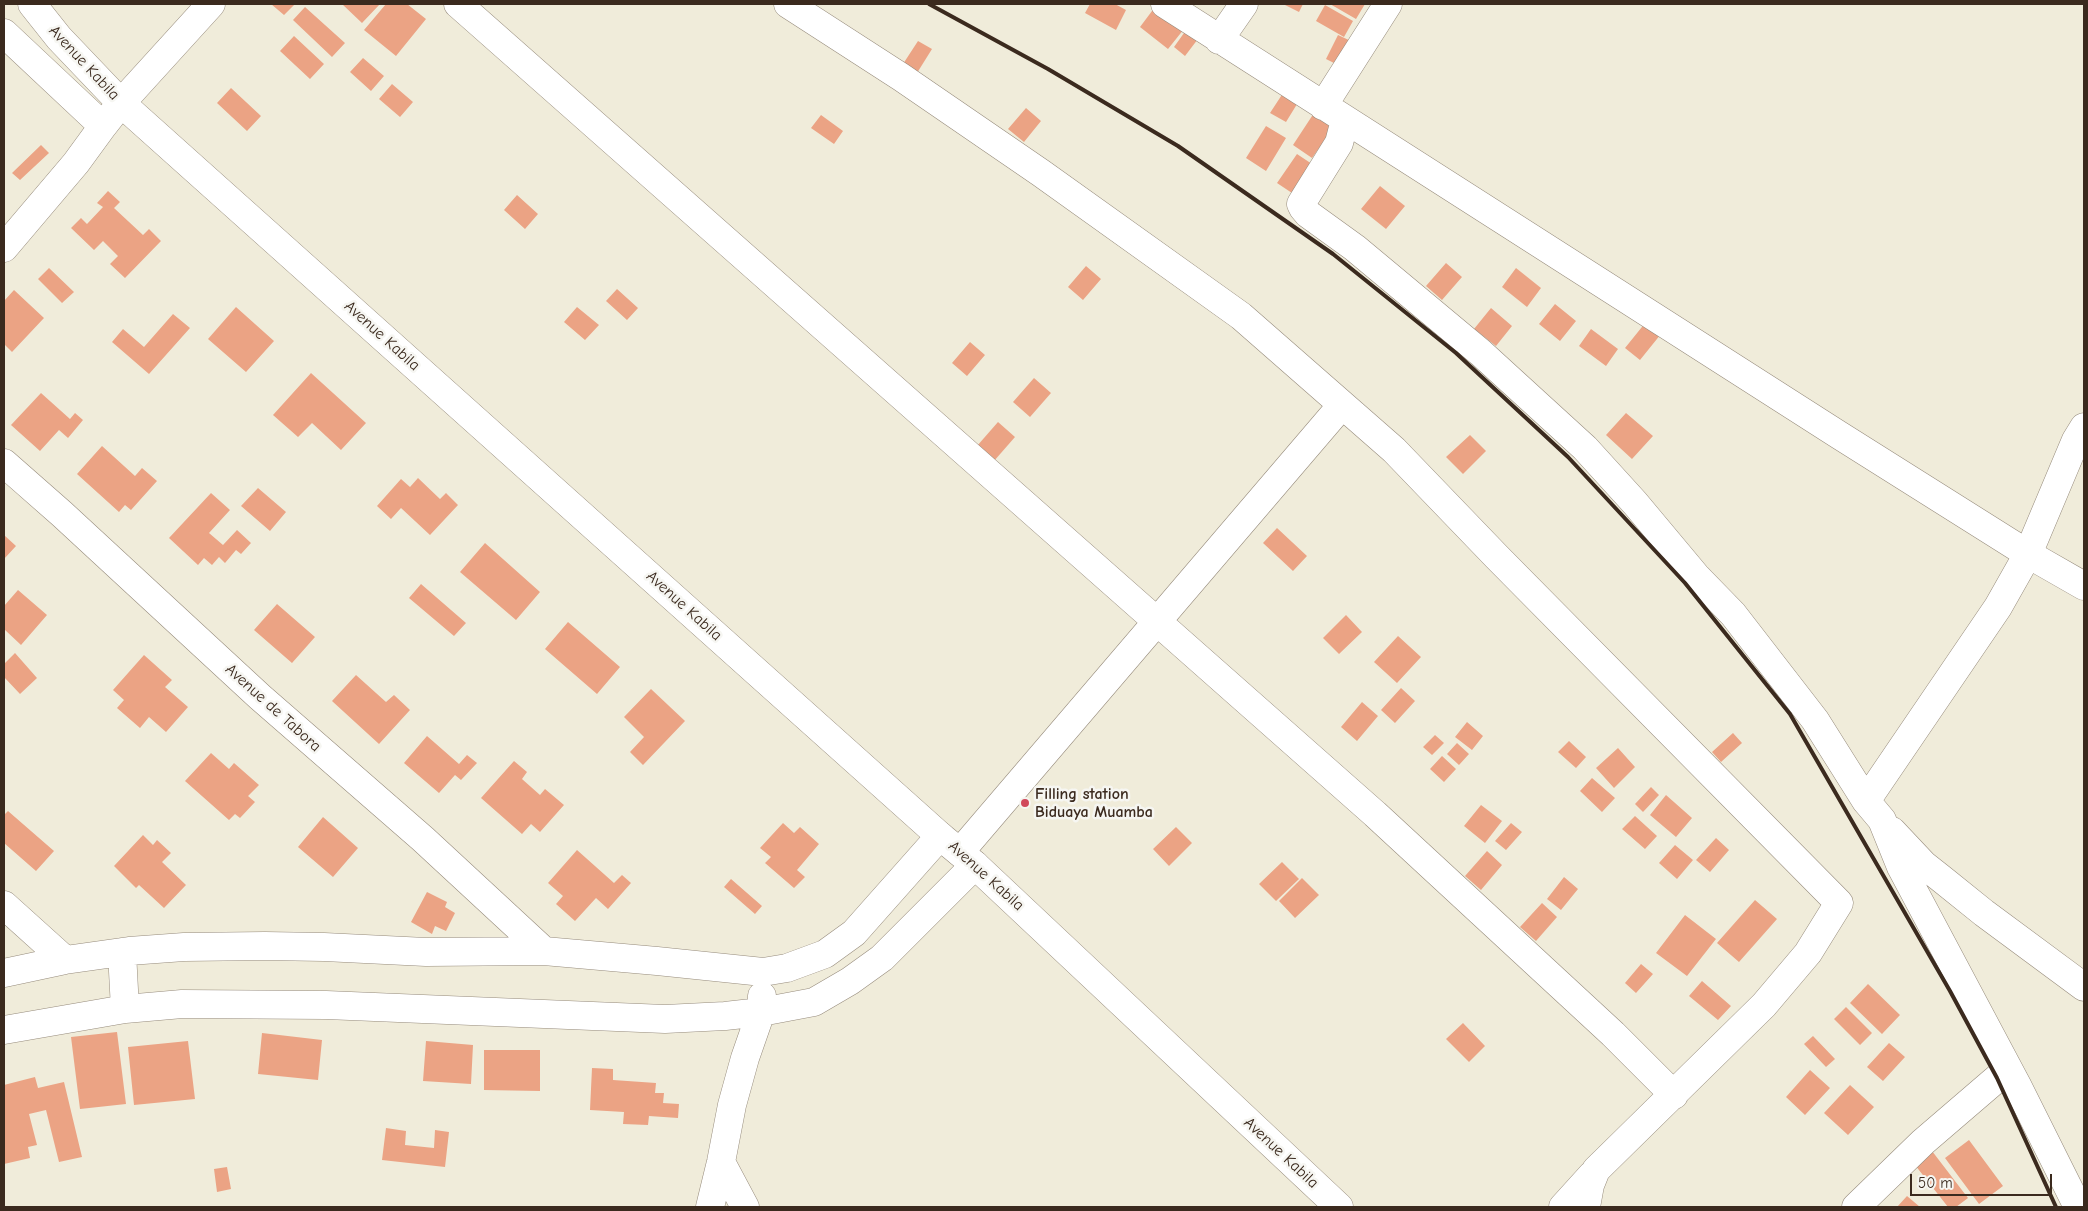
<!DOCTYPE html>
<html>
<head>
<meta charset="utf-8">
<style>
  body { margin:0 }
  #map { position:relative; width:2088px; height:1211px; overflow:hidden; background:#f0ecda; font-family:"Comic Neue",sans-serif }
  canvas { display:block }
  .frame { position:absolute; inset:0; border:5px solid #3b2a1e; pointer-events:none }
  .scale { position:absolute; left:1910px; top:1174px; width:142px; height:22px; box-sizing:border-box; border:2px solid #3b2a1e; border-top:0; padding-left:6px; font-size:15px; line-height:18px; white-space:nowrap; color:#3b2a1e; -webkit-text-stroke:4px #f6f6f2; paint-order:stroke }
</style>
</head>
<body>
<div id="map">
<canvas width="2088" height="1211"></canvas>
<div class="frame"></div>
<div class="scale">50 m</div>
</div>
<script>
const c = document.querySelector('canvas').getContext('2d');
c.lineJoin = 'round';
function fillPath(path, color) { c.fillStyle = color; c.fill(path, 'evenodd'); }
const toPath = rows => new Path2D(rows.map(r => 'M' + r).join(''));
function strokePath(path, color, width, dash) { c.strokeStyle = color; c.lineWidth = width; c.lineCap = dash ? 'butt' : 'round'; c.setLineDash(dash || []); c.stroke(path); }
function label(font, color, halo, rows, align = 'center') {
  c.font = font + ' "Comic Neue",sans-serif'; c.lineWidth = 5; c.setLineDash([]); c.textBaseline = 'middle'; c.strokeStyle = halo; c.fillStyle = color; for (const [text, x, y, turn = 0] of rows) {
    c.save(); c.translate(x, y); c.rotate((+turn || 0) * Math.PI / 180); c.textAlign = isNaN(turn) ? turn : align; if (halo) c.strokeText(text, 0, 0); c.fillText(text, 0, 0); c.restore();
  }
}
const building = toPath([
  [271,4,295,4,284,15],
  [342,4,380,4,362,23],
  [386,4,407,4,426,19,396,56,364,30],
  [1090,4,1115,4,1126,10,1116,30,1085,13],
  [1283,4,1303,4,1299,12],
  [1330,4,1365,4,1356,19],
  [1325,5,1353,21,1344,37,1316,21],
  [305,7,345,43,332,57,293,20],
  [1155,7,1184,29,1168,49,1140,27],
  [1189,26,1201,35,1185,56,1174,47],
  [1338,35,1353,42,1342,67,1326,59],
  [294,36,324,64,310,79,280,51],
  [918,41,932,49,917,73,903,64],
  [363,58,384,76,371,91,350,72],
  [392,84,413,102,400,117,379,99],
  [1287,87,1302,96,1286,122,1270,113],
  [231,88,261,116,247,131,217,103],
  [1026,108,1041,121,1024,142,1008,129],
  [1314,113,1334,127,1312,158,1293,145],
  [821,115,843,131,834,144,811,128],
  [1266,126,1286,138,1266,171,1246,158],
  [41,145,49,153,20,180,12,173],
  [1297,154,1312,164,1292,193,1277,183],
  [1380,186,1405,206,1386,229,1361,209],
  [108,191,120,202,114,208,143,235,149,229,161,241,125,278,110,264,118,256,103,241,94,250,71,228,81,218,87,224,103,207,97,203],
  [517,195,538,214,525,229,504,210],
  [1446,263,1462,277,1442,300,1426,286],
  [1086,266,1101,279,1083,300,1068,287],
  [49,268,74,292,62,303,38,279],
  [1516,268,1541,288,1527,307,1502,287],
  [617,289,638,308,627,320,606,301],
  [14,290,44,318,12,352,4,344,4,301],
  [1555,304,1576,321,1560,341,1539,324],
  [236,307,274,341,246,372,208,339],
  [577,307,599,325,585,340,564,322],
  [1491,308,1512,326,1496,346,1474,329],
  [173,314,190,328,149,374,112,342,123,329,144,347],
  [1650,317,1665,329,1640,360,1625,348],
  [1591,329,1618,349,1606,366,1579,346],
  [970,342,985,355,967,376,952,363],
  [311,373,366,423,341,450,312,423,298,437,273,415],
  [1034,378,1051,393,1030,417,1013,402],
  [41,393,70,419,75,413,83,420,68,438,59,430,40,451,11,425],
  [1626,413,1653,436,1632,459,1606,435],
  [998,422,1015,437,994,461,977,446],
  [1470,435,1486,451,1463,474,1446,457],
  [102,446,135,476,142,468,157,481,131,510,125,505,119,512,77,474],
  [418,478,440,499,446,493,458,505,430,535,401,508,391,519,377,506,401,479,410,487],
  [258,488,286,512,270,531,241,506],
  [211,493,230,510,209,533,223,545,237,530,251,543,241,554,236,550,225,563,219,557,212,565,204,558,198,565,169,538],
  [1277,528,1307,556,1293,571,1263,543],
  [4,535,16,546,4,559],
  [485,543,540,592,516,620,460,572],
  [421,584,466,623,454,636,409,598],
  [18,590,47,615,21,645,4,629,4,606],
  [277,604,315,637,292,663,254,630],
  [1346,615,1362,632,1339,654,1323,638],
  [568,622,620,667,597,694,545,649],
  [1398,636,1421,657,1397,683,1374,662],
  [15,653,37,678,20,694,4,677,4,664],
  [144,655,172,680,165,687,188,707,166,732,149,717,140,728,117,708,124,700,113,690],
  [356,675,386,702,394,695,410,710,379,744,332,701],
  [1401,688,1415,701,1395,723,1381,710],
  [651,689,685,721,643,765,630,752,644,737,624,717],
  [1362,702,1378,716,1357,741,1341,727],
  [1467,722,1483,736,1472,750,1455,737],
  [1733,733,1742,743,1721,762,1712,752],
  [1435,735,1444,743,1432,755,1423,747],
  [427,736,459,764,467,755,477,763,461,780,455,775,439,793,404,763],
  [1569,741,1586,757,1576,768,1558,752],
  [1457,743,1469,754,1459,765,1447,754],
  [1618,748,1635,767,1614,788,1596,768],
  [211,753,229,769,234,763,259,785,248,796,255,802,240,818,235,814,229,820,185,781],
  [1442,756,1456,769,1444,782,1430,769],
  [514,761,527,772,522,779,540,795,545,789,564,805,540,832,531,824,522,834,481,798],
  [1592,778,1615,798,1602,812,1580,791],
  [1651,787,1659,795,1643,812,1635,804],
  [1666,795,1692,818,1676,837,1650,815],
  [1481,805,1502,821,1485,843,1464,826],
  [8,811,54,851,36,871,4,843,4,815],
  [1635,816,1657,836,1645,849,1622,829],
  [323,817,358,848,333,877,298,847],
  [783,823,794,833,800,827,819,844,797,870,805,877,794,888,765,863,771,857,760,848],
  [1511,823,1522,832,1506,850,1495,841],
  [1176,827,1192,843,1169,866,1153,849],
  [143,835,153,845,157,840,171,853,162,862,186,885,164,908,139,885,136,888,114,866],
  [1716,838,1729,850,1710,872,1696,860],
  [1675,845,1693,860,1677,879,1659,863],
  [577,850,614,883,622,875,631,883,608,909,596,898,575,921,556,904,563,896,548,883],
  [1487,851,1502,865,1481,890,1465,876],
  [1282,862,1299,879,1276,901,1259,884],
  [1564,877,1578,889,1561,910,1547,899],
  [1302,878,1319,895,1295,918,1279,901],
  [731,879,762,906,755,914,724,887],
  [427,892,447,902,445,907,455,913,446,931,435,926,432,934,411,922],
  [1755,900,1777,919,1739,962,1717,943],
  [1542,903,1557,917,1536,941,1520,927],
  [1685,915,1716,939,1687,976,1656,953],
  [1641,964,1653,974,1636,993,1625,983],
  [1702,981,1731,1006,1718,1020,1689,996],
  [1868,984,1900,1015,1882,1034,1850,1003],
  [1846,1007,1872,1033,1860,1045,1834,1019],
  [1463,1023,1485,1046,1469,1062,1446,1039],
  [117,1032,126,1104,80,1109,71,1037],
  [262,1033,322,1040,318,1080,258,1074],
  [1813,1036,1835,1059,1826,1067,1804,1044],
  [188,1041,195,1099,134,1105,128,1047],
  [426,1041,473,1045,471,1084,423,1081],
  [1889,1043,1905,1057,1883,1081,1867,1067],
  [484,1050,540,1050,540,1091,484,1090],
  [592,1068,613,1069,613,1080,656,1083,655,1093,664,1093,663,1103,679,1104,678,1118,649,1116,648,1125,623,1124,624,1112,590,1110],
  [1810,1070,1830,1088,1805,1115,1786,1097],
  [35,1077,38,1088,64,1082,82,1157,59,1162,46,1110,29,1114,37,1145,28,1147,30,1158,4,1164,4,1085],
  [1850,1085,1874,1107,1848,1135,1824,1113],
  [386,1128,406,1131,405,1145,434,1148,435,1130,449,1132,445,1167,382,1160],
  [1969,1140,2003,1186,1979,1204,1945,1158],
  [1932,1151,1968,1198,1956,1207,1948,1207,1915,1165],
  [227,1167,231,1189,217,1192,214,1169],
  [1907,1196,1920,1207,1897,1207]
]);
const minor = toPath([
  [458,4,1375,814,1613,1034,1674,1095],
  [788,4,901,77,1041,173,1241,316,1394,450,1497,557,1839,903,1808,953,1764,1005,1596,1170,1590,1185,1586,1207],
  [1165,4,1839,435,2028,554,2084,586],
  [4,33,103,126],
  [1219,40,1244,4],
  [1323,106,1388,4],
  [1345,120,1339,143,1301,204,1303,208,1308,214,1355,248,1481,353,1585,448,1635,503,1696,576,1733,614,1815,720,1866,801,1882,820,1901,867,2017,1085,2078,1207],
  [4,248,76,163,103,126,121,103,211,4],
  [4,463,62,514,260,697,423,839,544,951],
  [1866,801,1998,607,2028,554,2076,440,2084,427],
  [1892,831,1924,865,1943,880,1984,913,2084,987],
  [960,852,1342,405],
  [4,905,65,960],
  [122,952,125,1009],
  [4,973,65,960,129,951,184,947,265,946,324,947,426,952,544,951,657,961,763,972,787,968,825,954,854,933,940,836],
  [4,1030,125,1009,182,1004,326,1005,665,1019,725,1016,761,1012,814,1002,850,981,882,958,975,865],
  [721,1162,745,1207],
  [710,1207,721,1162,732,1105,745,1058,761,1012,762,996],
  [1563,1207,1592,1175],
  [1856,1207,1923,1142,2008,1069]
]);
const highway = toPath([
  [32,4,59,38,121,103,940,836,975,865,1339,1207]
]);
const rail = toPath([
  [929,4,1048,69,1178,146,1333,254,1456,353,1568,457,1685,583,1790,714,1950,991,1997,1078,2056,1207]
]);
const markers = [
  [1025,803,5,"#d1495b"]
];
const streetNames = [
  ["Avenue Kabila",84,63,47],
  ["Avenue Kabila",382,336,42],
  ["Avenue Kabila",684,606,42],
  ["Avenue de Tabora",273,708,42],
  ["Avenue Kabila",986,876,42],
  ["Avenue Kabila",1281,1153,43]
];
const poiNames = [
  ["Filling station",1035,794],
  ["Biduaya Muamba",1035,812]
];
fillPath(building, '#eba384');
strokePath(minor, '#968b7c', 29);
strokePath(highway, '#968b7c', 29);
strokePath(minor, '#fff', 28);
strokePath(highway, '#fff', 28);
strokePath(rail, '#3b2a1e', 4);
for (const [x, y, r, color] of markers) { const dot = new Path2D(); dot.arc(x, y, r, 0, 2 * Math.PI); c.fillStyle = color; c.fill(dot); strokePath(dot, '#f6f6f2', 2); }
label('16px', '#3b2a1e', '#f6f6f2', streetNames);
label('bold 16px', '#3b2a1e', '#f6f6f2', poiNames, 'left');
</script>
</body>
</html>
